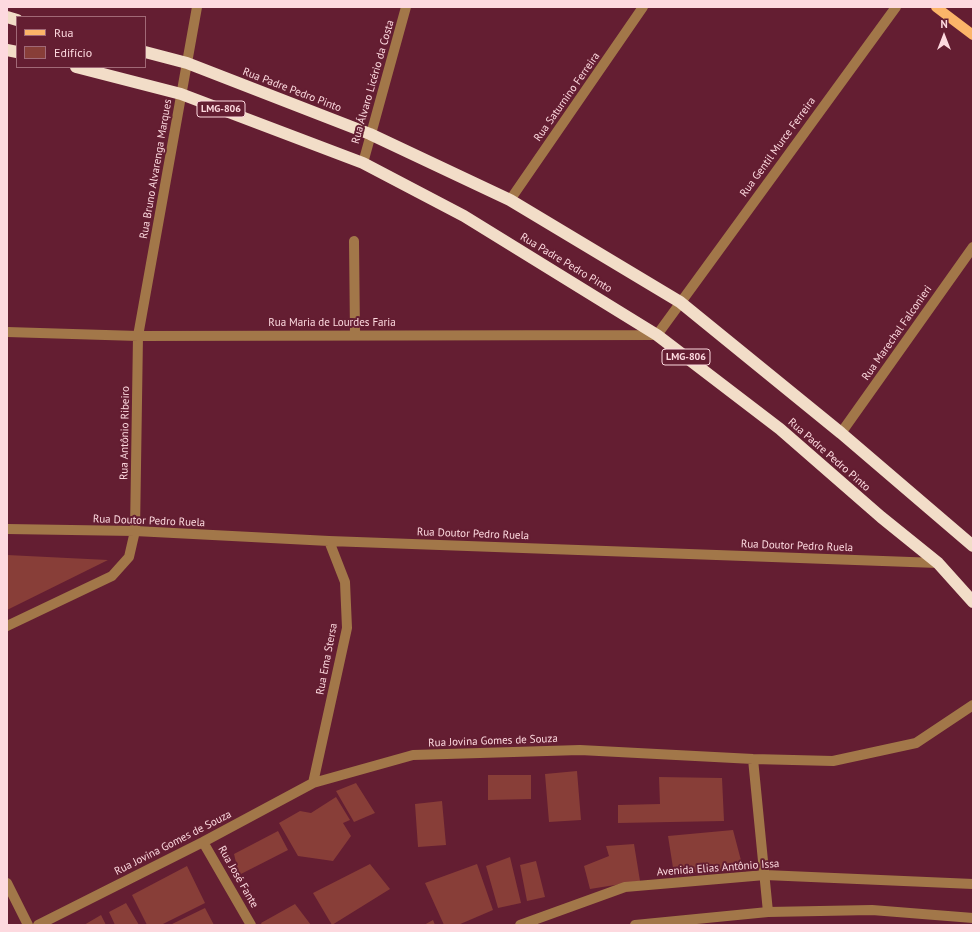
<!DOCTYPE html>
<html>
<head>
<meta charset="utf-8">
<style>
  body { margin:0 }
  #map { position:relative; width:980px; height:932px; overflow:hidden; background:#641e32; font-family:"PT Sans",sans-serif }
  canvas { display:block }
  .frame { position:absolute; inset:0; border:8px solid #fdd9df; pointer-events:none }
  .legend { position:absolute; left:16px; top:16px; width:130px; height:52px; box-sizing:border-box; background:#641e32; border:1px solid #a16977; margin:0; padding:5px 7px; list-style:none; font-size:12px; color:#fdd9df }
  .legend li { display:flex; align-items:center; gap:8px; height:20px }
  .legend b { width:20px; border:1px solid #a16977 }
  .north { position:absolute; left:924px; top:16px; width:40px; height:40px; -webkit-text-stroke:3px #641e32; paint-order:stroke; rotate:0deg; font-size:11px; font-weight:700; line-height:16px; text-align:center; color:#fdd9df }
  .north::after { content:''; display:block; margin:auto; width:14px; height:18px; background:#fdd9df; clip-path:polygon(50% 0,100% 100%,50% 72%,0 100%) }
</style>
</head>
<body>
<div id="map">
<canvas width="980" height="932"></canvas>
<div class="frame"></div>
<ul class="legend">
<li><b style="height:5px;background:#fcb569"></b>Rua</li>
<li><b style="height:11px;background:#883e38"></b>Edifício</li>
</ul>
<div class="north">N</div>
</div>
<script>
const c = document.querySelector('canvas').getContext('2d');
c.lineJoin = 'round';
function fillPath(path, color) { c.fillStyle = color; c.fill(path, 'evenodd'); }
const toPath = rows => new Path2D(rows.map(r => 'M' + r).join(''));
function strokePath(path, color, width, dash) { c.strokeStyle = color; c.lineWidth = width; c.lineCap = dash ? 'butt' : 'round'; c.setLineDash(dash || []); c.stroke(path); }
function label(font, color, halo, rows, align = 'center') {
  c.font = font + ' "PT Sans",sans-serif'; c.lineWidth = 4; c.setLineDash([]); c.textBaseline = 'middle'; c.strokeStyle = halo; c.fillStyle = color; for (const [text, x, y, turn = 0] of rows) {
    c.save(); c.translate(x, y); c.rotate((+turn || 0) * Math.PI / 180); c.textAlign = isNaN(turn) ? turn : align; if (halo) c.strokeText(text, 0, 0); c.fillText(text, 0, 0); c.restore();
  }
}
const building = toPath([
  [7,555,108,560,7,610],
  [577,771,581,820,549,822,545,774],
  [488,775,531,775,531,799,488,800],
  [659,777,722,778,724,821,618,823,618,805,660,804],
  [356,783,375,813,354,822,336,791],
  [336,797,350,820,343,823,351,836,333,861,298,856,279,823,300,811,311,813],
  [442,801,446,845,418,847,415,804],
  [733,830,743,868,674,874,668,836],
  [278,831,288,850,239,875,234,854],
  [634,844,640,881,590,889,584,866,609,856,606,846],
  [510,857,521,903,498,908,486,866],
  [536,861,545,897,527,901,520,865],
  [370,864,390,889,332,925,313,893],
  [477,864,493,910,458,925,444,925,425,883],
  [187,866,205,903,161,925,147,925,132,895],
  [126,903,139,925,115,925,109,912],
  [295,904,311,925,262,925,261,923],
  [205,908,214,925,170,925],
  [101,915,106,925,84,925],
  [433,920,435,925,424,925]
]);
const minor = toPath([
  [363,163,406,7],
  [510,200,643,7],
  [354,241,355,335],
  [7,332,138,336,657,335,896,7],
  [841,433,973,247],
  [7,529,135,531,329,541,938,563],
  [7,626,112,576,129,557,135,531,138,336,197,7],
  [753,759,768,912],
  [313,783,347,628,345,582,329,541],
  [203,842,251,925],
  [7,883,28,925],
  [38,925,203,842,313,783,413,755,580,750,753,759,833,761,916,743,973,705],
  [520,925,625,887,765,875,973,884],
  [635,925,768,912,872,910,973,918]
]);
const major = toPath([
  [936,7,973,35]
]);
const highway = toPath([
  [7,17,17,20],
  [7,50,17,52],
  [145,52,187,63,370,134,510,200,680,302,841,433,973,546],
  [76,67,181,94,363,163,464,216,657,335,780,429,881,517,938,563,973,602]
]);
const shields = [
  [221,109,48],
  [686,357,48]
];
const shieldNames = [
  ["LMG-806",221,109],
  ["LMG-806",686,357]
];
const streetNames = [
  ["Rua Álvaro Licério da Costa",373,82,-74],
  ["Rua Padre Pedro Pinto",292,90,21],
  ["Rua Saturnino Ferreira",567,97,-55],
  ["Rua Gentil Murce Ferreira",778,147,-54],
  ["Rua Bruno Alvarenga Marques",156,169,-80],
  ["Rua Padre Pedro Pinto",566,263,31],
  ["Rua Maria de Lourdes Faria",332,323],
  ["Rua Marechal Falconieri",897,333,-55],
  ["Rua Antônio Ribeiro",125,433,-89],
  ["Rua Padre Pedro Pinto",829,455,41],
  ["Rua Doutor Pedro Ruela",149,521,2],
  ["Rua Doutor Pedro Ruela",473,534,2],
  ["Rua Doutor Pedro Ruela",797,546,2],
  ["Rua Ema Stersa",327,659,-79],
  ["Rua Jovina Gomes de Souza",493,741,-2],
  ["Rua Jovina Gomes de Souza",173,843,-27],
  ["Avenida Elias Antônio Issa",718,868,-4],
  ["Rua José Fante",238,877,60]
];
fillPath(building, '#883e38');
strokePath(minor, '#a27749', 10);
strokePath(major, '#fcb569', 10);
strokePath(highway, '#f2ddc8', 12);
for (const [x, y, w] of shields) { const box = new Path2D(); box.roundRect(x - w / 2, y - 8, w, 16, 3); c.fillStyle = '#641e32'; c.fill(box); strokePath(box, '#fdd9df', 1); }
label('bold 10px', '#fdd9df', null, shieldNames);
label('11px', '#fdd9df', '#641e32', streetNames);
</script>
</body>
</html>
